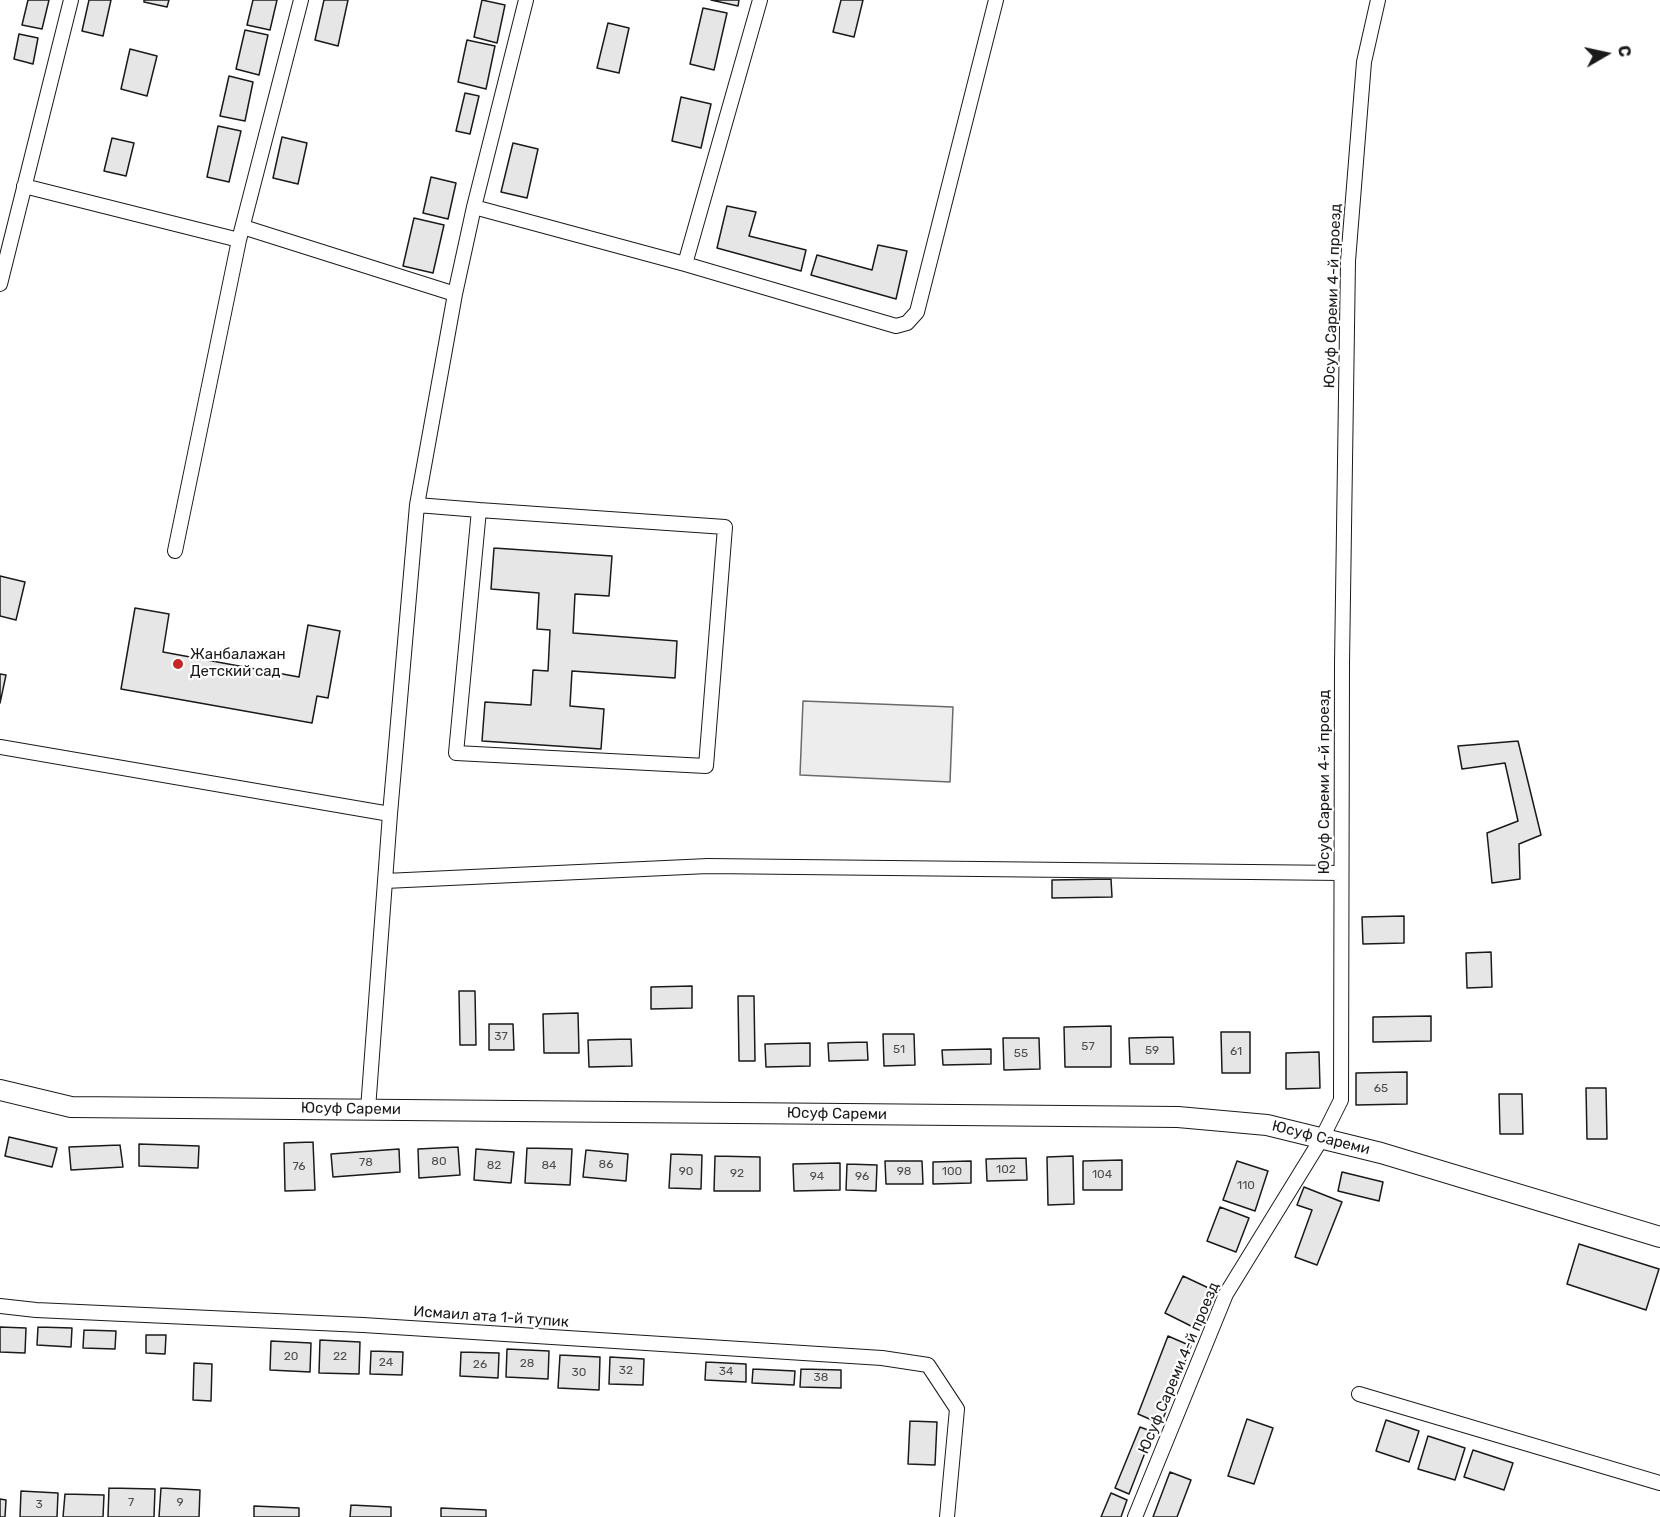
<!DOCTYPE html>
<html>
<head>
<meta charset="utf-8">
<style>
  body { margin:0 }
  #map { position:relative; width:1660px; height:1517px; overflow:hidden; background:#fff; font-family:Rubik,sans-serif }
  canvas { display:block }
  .north { position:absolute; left:1576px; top:24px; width:60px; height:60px; -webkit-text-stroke:4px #fff; paint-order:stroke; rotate:81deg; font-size:16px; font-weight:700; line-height:24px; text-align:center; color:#1a1a1a }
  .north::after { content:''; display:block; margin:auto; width:21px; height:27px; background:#1a1a1a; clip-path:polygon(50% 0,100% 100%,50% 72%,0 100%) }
</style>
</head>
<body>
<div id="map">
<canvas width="1660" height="1517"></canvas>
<div class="north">С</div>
</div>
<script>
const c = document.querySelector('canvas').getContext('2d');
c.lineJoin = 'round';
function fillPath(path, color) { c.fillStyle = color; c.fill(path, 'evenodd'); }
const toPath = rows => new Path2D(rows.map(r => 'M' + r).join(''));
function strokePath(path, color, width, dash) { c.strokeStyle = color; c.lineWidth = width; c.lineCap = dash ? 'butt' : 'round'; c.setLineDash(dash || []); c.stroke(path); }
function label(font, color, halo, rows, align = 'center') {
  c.font = font + ' Rubik,sans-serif'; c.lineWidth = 4.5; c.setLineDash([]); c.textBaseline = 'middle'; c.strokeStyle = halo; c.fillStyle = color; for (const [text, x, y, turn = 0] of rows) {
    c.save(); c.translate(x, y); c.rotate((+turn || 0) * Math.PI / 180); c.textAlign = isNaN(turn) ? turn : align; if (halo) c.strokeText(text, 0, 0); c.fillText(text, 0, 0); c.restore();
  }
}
const built = toPath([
  [803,701,953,707,950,782,800,775,803,701]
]);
const building = toPath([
  [28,0,49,0,42,29,22,25,28,0],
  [89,0,111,0,103,36,82,31,89,0],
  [144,0,169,0,167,7,144,2,144,0],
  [253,0,277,0,270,30,247,25,253,0],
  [324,0,348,0,338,46,315,40,324,0],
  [482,0,505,5,497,43,474,37,482,0],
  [711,0,739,0,738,6,711,0],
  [841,0,863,0,854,37,833,32,841,0],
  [703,8,727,13,714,70,690,64,703,8],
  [608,23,629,28,619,73,597,68,608,23],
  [245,30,268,35,259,75,236,69,245,30],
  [19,34,38,38,33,64,14,59,19,34],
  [467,40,495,46,486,89,458,82,467,40],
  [130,49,157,56,147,96,121,89,130,49],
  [229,76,253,82,245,121,220,116,229,76],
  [465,93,479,96,470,134,456,131,465,93],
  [681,97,711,104,701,148,672,141,681,97],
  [218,126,241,131,229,182,207,177,218,126],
  [282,137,307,143,298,184,273,178,282,137],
  [112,138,134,143,126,176,104,171,112,138],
  [513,143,538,149,527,198,501,192,513,143],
  [431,177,456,183,448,219,423,213,431,177],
  [727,206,756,212,749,236,806,250,801,271,717,248,727,206],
  [414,218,444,225,433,273,403,266,414,218],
  [878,245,907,251,896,299,811,275,817,255,872,270,878,245],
  [494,548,612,556,609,596,575,594,573,633,677,641,675,678,572,671,570,706,604,709,601,749,482,741,485,702,531,705,533,670,548,671,550,630,537,629,539,593,491,589,494,548],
  [0,576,25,582,16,620,0,616,0,576],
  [135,608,169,614,163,652,299,677,308,625,340,631,328,698,317,696,312,723,121,689,135,608],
  [0,674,6,675,0,703,0,674],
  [1518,741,1541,835,1519,844,1520,879,1492,883,1487,833,1518,821,1505,763,1462,769,1458,746,1518,741],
  [1111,879,1112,897,1052,898,1052,880,1111,879],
  [1404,916,1404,943,1363,944,1362,917,1404,916],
  [1491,952,1492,987,1467,988,1466,953,1491,952],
  [692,986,692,1008,651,1009,651,987,692,986],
  [459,991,475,991,476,1045,460,1045,459,991],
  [738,996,754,996,755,1061,739,1061,738,996],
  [578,1013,579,1053,544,1053,543,1014,578,1013],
  [1431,1016,1431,1041,1373,1042,1373,1017,1431,1016],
  [489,1024,513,1024,514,1050,489,1050,489,1024],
  [1111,1026,1111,1067,1065,1067,1064,1027,1111,1026],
  [1221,1032,1250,1032,1250,1073,1222,1073,1221,1032],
  [883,1034,914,1034,915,1065,884,1066,883,1034],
  [1173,1037,1174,1064,1130,1064,1129,1038,1173,1037],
  [1003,1038,1039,1038,1040,1069,1004,1070,1003,1038],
  [631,1039,632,1066,589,1067,588,1040,631,1039],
  [867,1042,868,1060,829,1061,828,1043,867,1042],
  [810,1043,810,1066,766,1067,765,1044,810,1043],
  [991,1049,991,1064,943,1065,942,1050,991,1049],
  [1319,1052,1320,1088,1286,1089,1286,1053,1319,1052],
  [1407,1072,1407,1104,1356,1105,1356,1073,1407,1072],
  [1586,1088,1606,1088,1607,1139,1587,1139,1586,1088],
  [1499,1094,1522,1094,1523,1134,1500,1134,1499,1094],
  [9,1137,57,1148,52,1167,5,1156,9,1137],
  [313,1142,315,1190,285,1191,284,1143,313,1142],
  [139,1144,199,1146,198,1168,139,1166,139,1144],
  [120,1145,123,1167,71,1170,69,1147,120,1145],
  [458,1147,460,1175,419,1178,418,1149,458,1147],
  [527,1148,572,1149,570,1185,525,1183,527,1148],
  [399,1149,400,1172,333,1177,331,1154,399,1149],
  [476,1149,514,1152,511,1183,474,1180,476,1149],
  [586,1150,628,1154,626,1181,583,1177,586,1150],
  [671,1154,702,1155,701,1189,669,1188,671,1154],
  [715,1156,760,1157,760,1191,714,1191,715,1156],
  [1073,1156,1074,1204,1048,1205,1047,1157,1073,1156],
  [1026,1158,1027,1180,987,1181,986,1159,1026,1158],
  [1122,1160,1122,1190,1083,1190,1083,1161,1122,1160],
  [885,1161,922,1161,923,1184,886,1184,885,1161],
  [971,1161,971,1183,933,1184,933,1162,971,1161],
  [1237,1161,1268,1171,1255,1211,1223,1200,1237,1161],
  [840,1163,840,1190,794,1191,793,1164,840,1163],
  [847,1164,877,1165,876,1191,846,1190,847,1164],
  [1342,1172,1383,1182,1379,1201,1338,1191,1342,1172],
  [1304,1187,1342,1202,1317,1265,1295,1257,1312,1210,1297,1205,1304,1187],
  [1220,1207,1249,1218,1236,1252,1207,1241,1220,1207],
  [1579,1244,1659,1269,1646,1310,1567,1284,1579,1244],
  [1183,1276,1215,1291,1197,1329,1165,1313,1183,1276],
  [0,1327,26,1328,25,1353,0,1352,0,1327],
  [38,1327,72,1328,71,1347,37,1345,38,1327],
  [84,1330,116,1331,115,1349,83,1348,84,1330],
  [146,1335,166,1335,165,1354,146,1353,146,1335],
  [1168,1336,1191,1346,1161,1424,1138,1414,1168,1336],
  [320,1340,360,1342,359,1374,319,1373,320,1340],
  [271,1341,311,1343,310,1372,270,1370,271,1341],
  [507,1349,549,1351,548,1379,506,1377,507,1349],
  [371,1351,403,1352,402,1375,370,1374,371,1351],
  [461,1352,499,1353,498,1378,460,1376,461,1352],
  [560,1355,600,1357,599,1390,558,1388,560,1355],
  [610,1357,644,1359,643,1385,609,1384,610,1357],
  [706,1362,746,1364,746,1382,705,1380,706,1362],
  [194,1363,212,1364,211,1401,193,1400,194,1363],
  [753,1369,795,1371,794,1385,752,1383,753,1369],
  [801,1369,841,1370,841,1388,800,1387,801,1369],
  [1247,1419,1273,1428,1254,1484,1228,1476,1247,1419],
  [1386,1420,1419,1431,1409,1462,1376,1451,1386,1420],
  [910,1421,937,1422,935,1465,908,1464,910,1421],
  [1140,1427,1153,1432,1129,1494,1115,1488,1140,1427],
  [1428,1436,1465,1448,1455,1480,1418,1469,1428,1436],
  [1473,1450,1513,1463,1504,1490,1464,1477,1473,1450],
  [1170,1472,1191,1480,1177,1517,1153,1517,1170,1472],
  [109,1488,155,1489,154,1517,108,1517,109,1488],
  [161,1488,200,1490,199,1517,159,1517,161,1488],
  [21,1491,58,1493,57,1517,20,1517,21,1491],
  [1111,1493,1127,1500,1121,1517,1101,1517,1111,1493],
  [65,1494,104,1495,103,1517,63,1517,65,1494],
  [0,1499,6,1500,5,1517,0,1517,0,1499],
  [351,1505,391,1507,391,1517,350,1517,351,1505],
  [254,1506,299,1508,299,1517,254,1517,254,1506],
  [441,1508,486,1510,486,1517,441,1517,441,1508]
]);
const street = toPath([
  [24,186,239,240],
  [474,207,685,264,896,326,907,323,917,312,996,0],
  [243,227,455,294],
  [685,264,760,0],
  [0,284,71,0],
  [417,505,479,510,725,527,706,766,456,753,479,510],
  [175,551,239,240,301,0],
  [0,747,390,814],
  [385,881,708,866,1341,873],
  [368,1109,390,814,417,505,455,294,474,207,526,0],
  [0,1306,36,1310,363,1325,882,1358,928,1365,957,1409,947,1517],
  [1359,1394,1660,1483],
  [1135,1517,1226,1294,1322,1138,1341,1100,1342,663,1348,261,1364,62,1378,0]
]);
const secondary = toPath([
  [0,1090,71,1107,1178,1117,1267,1125,1381,1153,1660,1237]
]);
const markers = [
  [178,664,6,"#c62828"]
];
const numberNames = [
  ["37",501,1037],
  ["57",1088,1047],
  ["51",899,1050],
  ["59",1152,1051],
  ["61",1236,1052],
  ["55",1021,1054],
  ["65",1381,1089],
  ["80",439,1162],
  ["78",366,1163],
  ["86",606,1165],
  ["82",494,1166],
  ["84",549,1166],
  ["76",299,1167],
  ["102",1006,1170],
  ["90",686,1172],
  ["98",904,1172],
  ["100",952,1172],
  ["92",737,1174],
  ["104",1102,1175],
  ["94",817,1177],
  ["96",862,1177],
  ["110",1246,1186],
  ["20",291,1357],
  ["22",340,1357],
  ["24",386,1363],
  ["28",527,1364],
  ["26",480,1365],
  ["32",626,1371],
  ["34",726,1372],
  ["30",579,1373],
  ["38",821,1378],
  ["7",131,1503],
  ["9",180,1503],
  ["3",39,1505]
];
const streetNames = [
  ["Юсуф Сареми 4-й проезд",1333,296,-88],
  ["Юсуф Сареми 4-й проезд",1325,782,-90],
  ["Юсуф Сареми",351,1109,1],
  ["Юсуф Сареми",837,1114,1],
  ["Юсуф Сареми",1321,1138,14],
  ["Исмаил ата 1-й тупик",491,1317,4],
  ["Юсуф Сареми 4-й проезд",1179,1368,-67]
];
const poiNames = [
  ["Жанбалажан",190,655],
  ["Детский сад",190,672]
];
fillPath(built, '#ededed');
strokePath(built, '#6a6a6a', 1.5);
fillPath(building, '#e6e6e6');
strokePath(building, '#1a1a1a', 1.5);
strokePath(street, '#1a1a1a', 16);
strokePath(secondary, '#1a1a1a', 22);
strokePath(street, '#fff', 14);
strokePath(secondary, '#fff', 20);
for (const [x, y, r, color] of markers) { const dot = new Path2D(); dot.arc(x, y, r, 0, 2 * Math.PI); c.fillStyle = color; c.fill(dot); strokePath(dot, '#fff', 2); }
label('12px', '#4d4d4d', null, numberNames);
label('15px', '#1a1a1a', '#fff', streetNames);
label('15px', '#1a1a1a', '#fff', poiNames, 'left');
</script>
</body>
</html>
